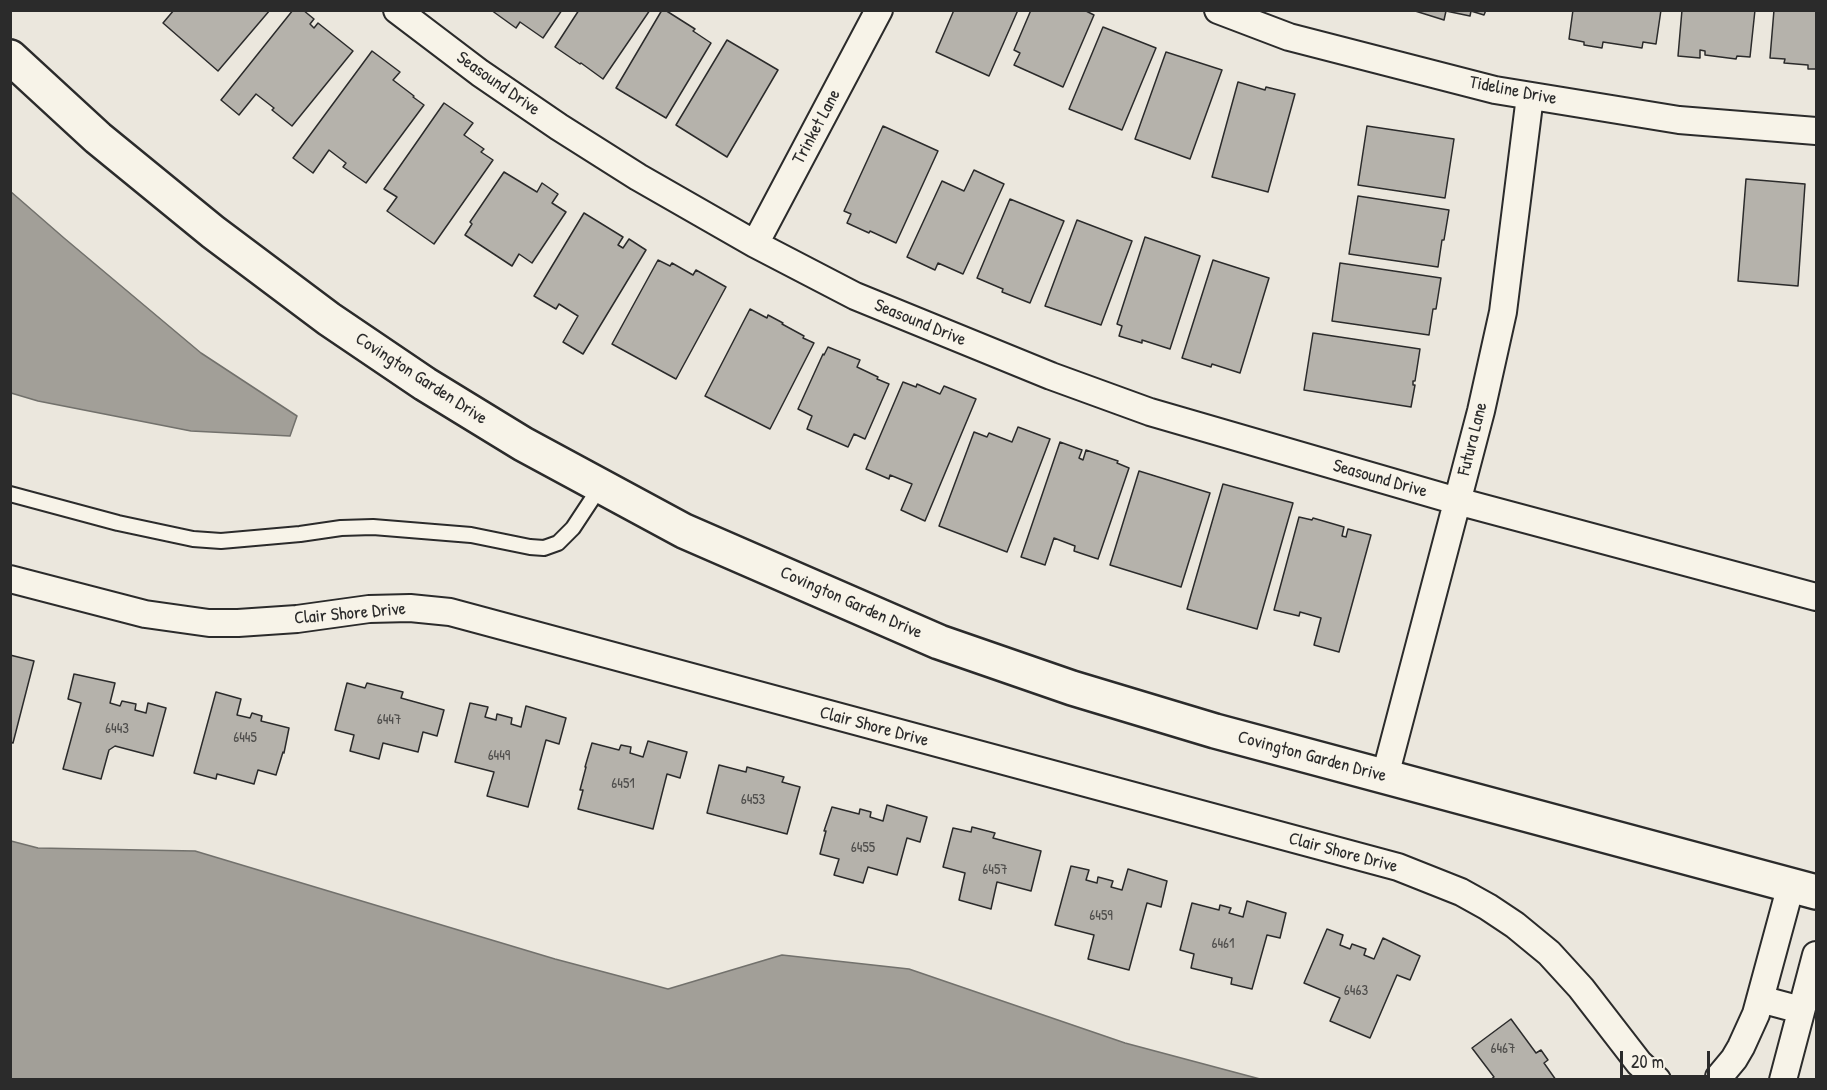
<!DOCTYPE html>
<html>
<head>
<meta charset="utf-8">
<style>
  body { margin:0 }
  #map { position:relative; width:1827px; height:1090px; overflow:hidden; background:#ebe7dd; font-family:"Patrick Hand",sans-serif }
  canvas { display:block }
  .frame { position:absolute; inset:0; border:12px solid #2b2b2b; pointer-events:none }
  .scale { position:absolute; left:1620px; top:1051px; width:90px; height:27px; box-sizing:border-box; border:3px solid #2b2b2b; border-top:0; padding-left:8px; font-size:18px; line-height:21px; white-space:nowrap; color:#2b2b2b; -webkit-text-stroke:4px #f7f3e8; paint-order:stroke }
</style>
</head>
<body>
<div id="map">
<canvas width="1827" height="1090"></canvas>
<div class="frame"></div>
<div class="scale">20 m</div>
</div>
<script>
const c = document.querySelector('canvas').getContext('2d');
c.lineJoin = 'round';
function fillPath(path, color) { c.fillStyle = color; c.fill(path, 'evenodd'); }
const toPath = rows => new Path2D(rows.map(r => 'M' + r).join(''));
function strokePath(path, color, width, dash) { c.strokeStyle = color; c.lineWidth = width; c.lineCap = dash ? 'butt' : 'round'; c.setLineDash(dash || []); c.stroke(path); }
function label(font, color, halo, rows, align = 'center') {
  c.font = font + ' "Patrick Hand",sans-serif'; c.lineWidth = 4.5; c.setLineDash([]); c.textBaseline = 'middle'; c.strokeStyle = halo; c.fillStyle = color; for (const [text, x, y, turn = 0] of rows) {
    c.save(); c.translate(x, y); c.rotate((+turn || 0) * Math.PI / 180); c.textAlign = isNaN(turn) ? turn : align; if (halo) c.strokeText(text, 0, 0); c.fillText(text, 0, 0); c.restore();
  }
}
const water = toPath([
  [10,191,64,238,201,353,297,416,290,436,191,431,38,401,11,393,10,191],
  [11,841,38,848,195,851,555,959,668,989,782,955,909,969,1125,1043,1260,1079,11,1079,11,841]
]);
const building = toPath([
  [174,10,270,10,218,71,163,23,174,10],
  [293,10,303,10,314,19,310,24,314,28,318,23,353,51,292,126,272,110,274,108,256,94,239,115,221,100,293,10],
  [491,10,562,10,543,38,520,22,516,28,491,10],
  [579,10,650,10,603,79,581,63,580,64,555,47,579,10],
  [662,10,665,10,695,29,693,31,711,43,666,118,616,88,662,10],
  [954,10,1018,10,989,76,936,52,954,10],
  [1031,10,1084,10,1094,15,1063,87,1014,65,1020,53,1014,50,1031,10],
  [1412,10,1486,10,1484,15,1471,11,1470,16,1446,11,1444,20,1412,10],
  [1573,10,1661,10,1656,44,1643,42,1642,48,1603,42,1602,48,1584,45,1584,42,1569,39,1573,10],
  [1682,10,1755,10,1750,57,1737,56,1736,59,1705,55,1705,51,1700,50,1700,58,1678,56,1682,10],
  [1774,10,1816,10,1816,69,1808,69,1808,65,1784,63,1785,59,1770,58,1774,10],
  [1103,27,1156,48,1122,130,1069,109,1103,27],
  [727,40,778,70,727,157,676,125,727,40],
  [372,51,400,72,393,80,414,96,413,97,424,105,366,183,343,167,346,163,329,150,313,173,293,158,372,51],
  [1166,52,1222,70,1190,159,1135,139,1166,52],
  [1238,82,1265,90,1266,87,1295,94,1268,192,1212,177,1238,82],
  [444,103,473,123,464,135,484,149,481,152,493,160,434,244,387,211,397,197,384,189,444,103],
  [883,126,938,151,896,243,870,231,869,233,847,223,851,214,844,211,883,126],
  [1367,126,1454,139,1445,198,1358,185,1367,126],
  [974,170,1004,184,963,274,938,263,935,270,907,257,942,181,964,191,974,170],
  [504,172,537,192,542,183,558,194,552,203,566,212,532,263,519,254,512,266,465,235,472,224,470,222,504,172],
  [1746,179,1805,184,1798,286,1738,281,1746,179],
  [1358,196,1449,210,1444,240,1442,240,1438,267,1349,254,1358,196],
  [1010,199,1064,221,1030,303,1002,292,1003,289,977,278,1010,199],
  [584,213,623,237,618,245,623,248,629,239,646,250,583,354,563,342,578,316,559,304,556,309,534,296,584,213],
  [1077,220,1132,241,1101,325,1045,306,1077,220],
  [1145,237,1200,256,1170,349,1142,340,1142,343,1119,336,1122,326,1117,324,1145,237],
  [658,260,670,266,672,263,693,275,696,270,726,287,676,379,612,344,658,260],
  [1213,260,1269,278,1240,373,1212,364,1211,367,1182,358,1213,260],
  [1340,263,1441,278,1436,309,1433,309,1429,335,1332,321,1340,263],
  [750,309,767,318,768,315,783,323,782,324,804,336,803,338,814,343,770,429,705,396,750,309],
  [1313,333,1420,349,1415,381,1413,381,1413,385,1415,385,1411,407,1304,390,1313,333],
  [828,347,860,360,857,367,878,377,877,379,889,384,865,439,854,434,848,447,807,429,812,416,798,409,823,354,824,355,828,347],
  [903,382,916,387,917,384,940,394,944,386,976,399,925,521,901,510,912,484,890,475,889,479,866,469,903,382],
  [1018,427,1050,439,1007,552,939,526,974,432,987,437,989,433,1012,442,1018,427],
  [1060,442,1082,450,1079,458,1083,460,1086,450,1118,461,1117,463,1129,468,1098,559,1074,551,1075,546,1054,538,1045,565,1021,557,1060,442],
  [1139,471,1210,493,1181,587,1110,565,1139,471],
  [1223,484,1293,503,1257,629,1187,609,1223,484],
  [1299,517,1312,520,1313,518,1344,527,1342,536,1346,537,1348,529,1371,535,1339,652,1314,645,1321,618,1300,612,1299,616,1274,610,1299,517],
  [10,655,34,661,13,743,10,742,10,655],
  [74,674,115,683,110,703,120,706,122,701,136,704,135,710,146,713,148,703,166,708,153,756,115,746,109,750,101,779,63,769,81,703,68,699,74,674],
  [347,683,365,688,367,683,403,692,401,698,444,710,437,736,423,732,418,752,383,743,379,759,350,751,354,735,335,730,347,683],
  [216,692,241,699,237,715,250,718,252,713,262,716,261,721,289,728,284,753,283,752,276,775,258,770,254,784,217,774,216,779,194,773,216,692],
  [470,703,488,707,485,717,496,720,497,714,512,718,511,724,521,727,526,706,566,718,559,744,546,740,528,807,487,796,494,772,455,762,470,703],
  [648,741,687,752,680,778,667,774,653,829,578,809,583,790,580,790,586,767,585,767,592,743,619,750,621,745,631,747,630,753,643,757,648,741],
  [719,765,746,772,747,767,784,777,782,782,800,787,787,834,707,813,719,765],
  [887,805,927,817,920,842,907,838,897,875,868,867,863,883,834,875,839,859,820,854,826,831,824,831,832,807,859,814,860,809,871,812,870,817,883,821,887,805],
  [972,827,995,833,993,838,1041,851,1031,891,997,882,991,909,959,900,965,873,943,867,953,828,971,832,972,827],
  [1071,866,1089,870,1086,880,1097,883,1098,877,1113,881,1111,887,1122,890,1128,869,1167,881,1161,907,1147,903,1129,970,1088,959,1094,935,1055,925,1071,866],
  [1247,901,1286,913,1280,938,1267,935,1252,989,1231,984,1232,978,1191,968,1194,954,1180,950,1192,903,1219,910,1220,905,1231,908,1229,913,1243,917,1247,901],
  [1327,929,1343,935,1340,945,1350,949,1352,944,1366,949,1364,955,1374,959,1383,938,1420,956,1410,980,1397,975,1370,1038,1330,1021,1340,998,1304,983,1327,929],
  [1511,1019,1536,1053,1541,1050,1548,1060,1544,1063,1556,1080,1490,1080,1494,1077,1472,1048,1511,1019]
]);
const service = toPath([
  [10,494,118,523,193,539,221,541,300,534,341,528,373,527,471,535,530,547,544,548,558,543,573,528,600,487]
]);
const minor = toPath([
  [397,10,480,73,559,127,638,177,755,244,855,296,1051,376,1150,412,1457,501,1816,597],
  [1218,10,1289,37,1495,90,1679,120,1816,131],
  [755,244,879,10],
  [10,579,145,614,209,623,238,623,297,619,369,609,410,608,450,612,1398,867,1461,892,1488,907,1515,925,1549,953,1581,988,1639,1063,1657,1080],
  [1385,776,1481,411,1503,312,1530,96],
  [1760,999,1801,1010],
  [1719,1077,1734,1059,1741,1047,1756,1014,1791,885],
  [1783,1080,1816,955]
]);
const tertiary = toPath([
  [10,57,98,138,213,232,329,319,425,384,523,444,684,531,939,642,1072,688,1215,731,1816,892]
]);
const numberNames = [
  ["6447",389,720],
  ["6443",117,729],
  ["6445",245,738],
  ["6449",499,756],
  ["6451",623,784],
  ["6453",753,800],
  ["6455",863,848],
  ["6457",995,870],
  ["6459",1101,916],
  ["6461",1223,944],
  ["6463",1356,991],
  ["6467",1503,1049]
];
const streetNames = [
  ["Seasound Drive",498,84,35],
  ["Tideline Drive",1513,91,11],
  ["Trinket Lane",817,127,-62],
  ["Seasound Drive",920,323,22],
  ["Covington Garden Drive",421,379,33],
  ["Futura Lane",1473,439,-76],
  ["Seasound Drive",1380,479,16],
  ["Covington Garden Drive",851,603,24],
  ["Clair Shore Drive",350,614,-5],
  ["Clair Shore Drive",874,727,15],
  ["Covington Garden Drive",1312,757,15],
  ["Clair Shore Drive",1343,853,15]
];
fillPath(water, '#a29f98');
strokePath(water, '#72716c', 1.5);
fillPath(building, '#b5b2ab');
strokePath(building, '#2b2b2b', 1.5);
strokePath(service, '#2b2b2b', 18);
strokePath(minor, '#2b2b2b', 30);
strokePath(tertiary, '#2b2b2b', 38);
strokePath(service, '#f7f3e8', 14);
strokePath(minor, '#f7f3e8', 26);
strokePath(tertiary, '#f7f3e8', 33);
label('15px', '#4e4d4b', null, numberNames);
label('18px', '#2b2b2b', '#f7f3e8', streetNames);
</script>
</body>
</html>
